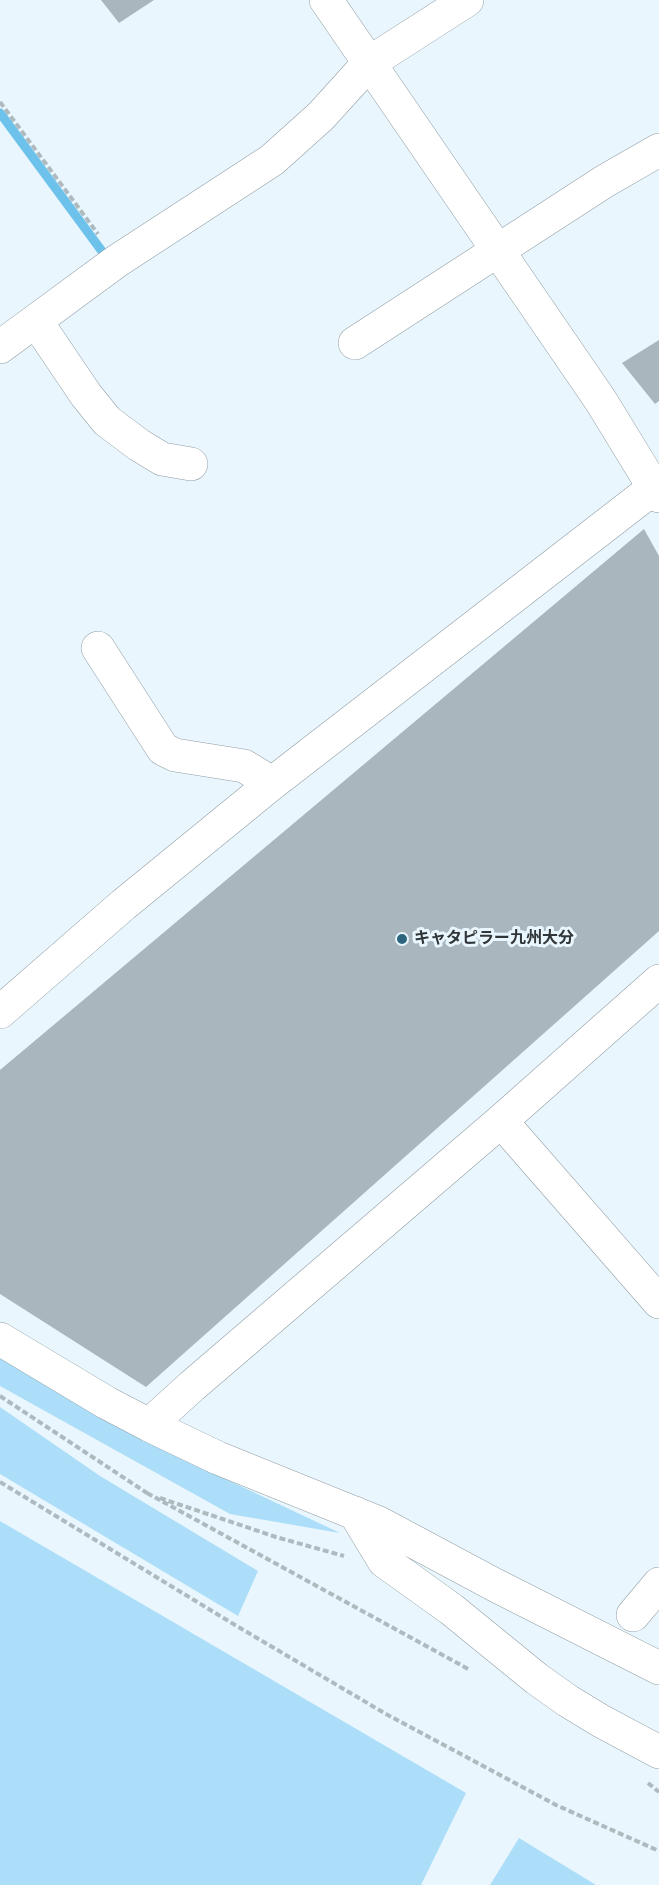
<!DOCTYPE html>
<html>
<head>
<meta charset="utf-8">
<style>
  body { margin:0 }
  canvas { display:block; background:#e9f6fd }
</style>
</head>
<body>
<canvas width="659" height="1885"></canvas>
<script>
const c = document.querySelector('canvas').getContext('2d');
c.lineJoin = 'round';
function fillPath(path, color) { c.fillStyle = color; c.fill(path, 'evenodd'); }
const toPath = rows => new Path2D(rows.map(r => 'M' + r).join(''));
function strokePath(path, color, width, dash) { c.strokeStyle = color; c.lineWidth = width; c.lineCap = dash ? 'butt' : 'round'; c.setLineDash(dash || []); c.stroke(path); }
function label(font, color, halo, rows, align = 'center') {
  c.font = font + ' "Roboto Condensed","Noto Sans JP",sans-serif'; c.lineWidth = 6; c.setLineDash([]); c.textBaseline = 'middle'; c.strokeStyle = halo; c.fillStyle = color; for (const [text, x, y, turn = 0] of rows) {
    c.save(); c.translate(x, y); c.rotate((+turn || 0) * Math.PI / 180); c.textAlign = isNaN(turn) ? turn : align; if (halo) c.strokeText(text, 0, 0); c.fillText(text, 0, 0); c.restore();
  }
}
const green = toPath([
  [0,1347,143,1440,340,1533,230,1514,0,1386],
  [0,1407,100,1476,258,1571,238,1616,0,1474],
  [0,1521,466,1793,421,1885,0,1885],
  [519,1838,596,1885,490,1885]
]);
const stream = toPath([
  [0,113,104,254]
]);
const building = toPath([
  [101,0,154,0,119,23],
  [659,340,659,401,655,404,622,363],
  [644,529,659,556,659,931,146,1387,0,1294,0,1070]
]);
const path = toPath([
  [0,102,98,234],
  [0,1396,147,1493],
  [0,1482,235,1625,386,1714,556,1805,659,1851],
  [147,1493,470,1670],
  [160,1498,276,1537,344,1556],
  [648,1783,659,1792]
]);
const minor = toPath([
  [326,0,601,401,659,496],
  [36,321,86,395,107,421,139,445,162,459,191,464],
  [355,343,605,181,659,150],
  [0,347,117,261,272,160,321,116,369,63,467,0],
  [98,648,163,749,175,755,244,766,262,777,270,785],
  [0,1012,123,905,270,785,659,484],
  [501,1121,659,1302],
  [0,1339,107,1403,149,1425,218,1458,379,1523,495,1585,659,1668],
  [149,1425,192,1386,501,1121,659,981],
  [355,1513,384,1561,451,1609,537,1679,568,1701,601,1721,659,1752],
  [633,1615,659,1584]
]);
const markers = [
  [402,939,6,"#2d657f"]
];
const poiNames = [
  ["キャタピラー九州大分",414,939]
];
fillPath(green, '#acdef9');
strokePath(stream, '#6dc2ec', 9);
fillPath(building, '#aab6bd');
strokePath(minor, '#929ea4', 34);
strokePath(path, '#afbabf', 4, [6, 3]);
strokePath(minor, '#fff', 33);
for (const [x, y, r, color] of markers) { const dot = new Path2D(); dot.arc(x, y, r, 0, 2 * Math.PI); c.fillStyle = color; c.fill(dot); strokePath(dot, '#e9f6fd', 2); }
label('bold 16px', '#303537', '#e9f6fd', poiNames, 'left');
</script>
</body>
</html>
